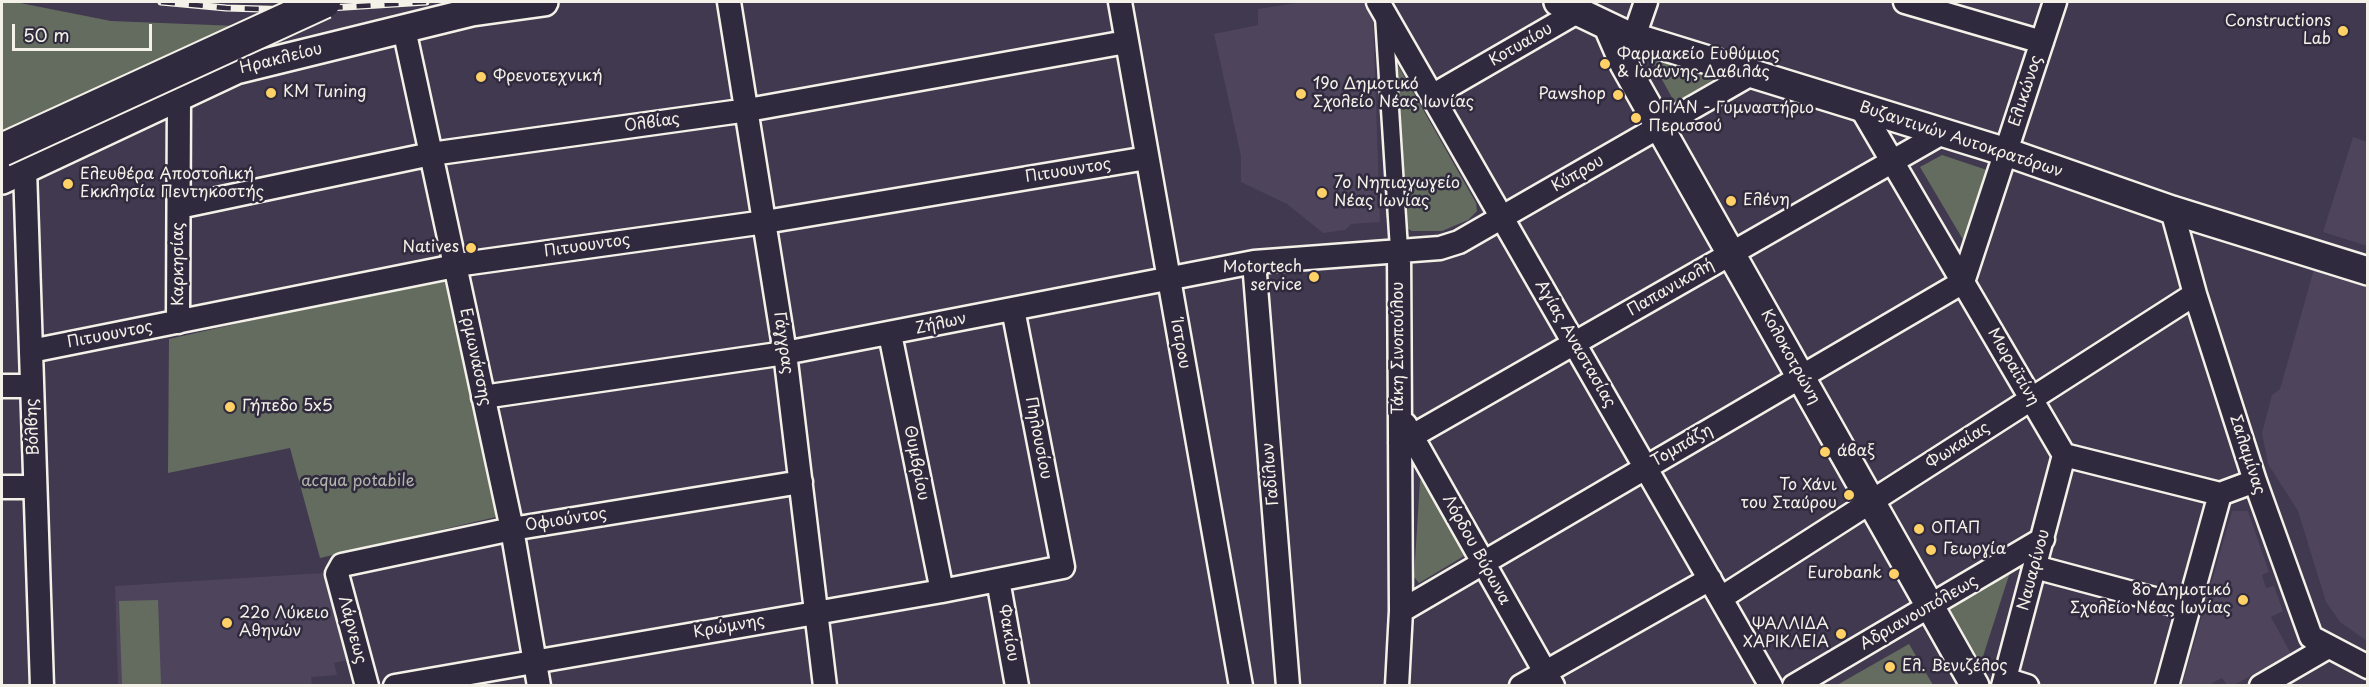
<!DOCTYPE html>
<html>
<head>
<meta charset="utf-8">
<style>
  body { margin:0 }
  #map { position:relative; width:2369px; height:687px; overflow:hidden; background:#41394f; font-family:"Playpen Sans",sans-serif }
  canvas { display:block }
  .frame { position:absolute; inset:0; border:3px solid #f4f1e8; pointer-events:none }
  .scale { position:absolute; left:12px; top:24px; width:140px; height:27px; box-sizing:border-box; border:3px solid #f4f1e8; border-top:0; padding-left:8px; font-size:18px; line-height:21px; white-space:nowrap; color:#f4f1e8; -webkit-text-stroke:4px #2f2a3d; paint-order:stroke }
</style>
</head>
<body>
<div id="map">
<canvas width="2369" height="687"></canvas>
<div class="frame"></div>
<div class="scale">50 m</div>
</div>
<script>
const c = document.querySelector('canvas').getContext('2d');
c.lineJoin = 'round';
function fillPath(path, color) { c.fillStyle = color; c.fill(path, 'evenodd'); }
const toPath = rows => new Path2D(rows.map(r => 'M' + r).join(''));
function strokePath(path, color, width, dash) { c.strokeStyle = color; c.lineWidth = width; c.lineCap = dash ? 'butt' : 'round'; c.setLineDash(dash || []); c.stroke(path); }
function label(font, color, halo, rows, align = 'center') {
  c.font = font + ' "Playpen Sans",sans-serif'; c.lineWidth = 5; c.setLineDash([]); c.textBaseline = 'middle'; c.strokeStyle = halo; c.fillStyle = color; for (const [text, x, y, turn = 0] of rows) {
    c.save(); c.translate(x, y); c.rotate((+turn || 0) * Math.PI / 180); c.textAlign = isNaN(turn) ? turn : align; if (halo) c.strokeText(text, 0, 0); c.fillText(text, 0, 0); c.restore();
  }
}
const built = toPath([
  [1302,2,1364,2,1373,15,1380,222,1351,224,1345,230,1323,233,1287,204,1241,182,1241,156,1214,34,1258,25,1258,9],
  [2353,137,2367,142,2367,246,2323,232],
  [2314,269,2367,286,2367,641,2340,622,2326,602,2298,511,2268,464,2262,433,2272,395,2280,389],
  [2232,511,2248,511,2269,572,2262,575,2266,588,2274,586,2283,611,2271,617,2291,654,2234,685,2227,685,2222,678,2212,683,2213,685,2182,685],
  [323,573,348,660,334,663,337,675,311,677,312,685,118,685,115,586]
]);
const green = toPath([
  [2,2,15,2,111,21,238,26,2,132],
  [1391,53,1476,203,1477,211,1468,220,1442,231,1412,231,1386,217,1381,58],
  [1650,58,1716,78,1675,103],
  [1942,155,1987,170,1965,243,1920,167],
  [445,277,496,517,320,558,290,448,168,473,169,339],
  [1420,480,1424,481,1464,556,1419,583,1414,577],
  [2010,572,1979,669,1946,610],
  [158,600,161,684,122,685,119,601],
  [1909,644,1933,685,1837,685]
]);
const pedestrian = toPath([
  [1384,16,1399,249]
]);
const minor = toPath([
  [729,2,785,353,825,686],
  [1120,2,1241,686],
  [1378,2,1771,686],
  [1905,2,2042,42],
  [404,29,512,529,539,686],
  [1628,54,1646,2],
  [1432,96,1577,12],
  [1861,108,2064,455,2220,494,2255,481],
  [25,169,42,686],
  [179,207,431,154,748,110,1126,42],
  [2172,210,2195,294,2255,481,2311,637,2368,667],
  [1254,262,1288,686],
  [178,322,179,97],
  [890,334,942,591],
  [31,351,470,263,765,222,1147,158],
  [2,386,32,386],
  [483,397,785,353,1254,262,1440,248,1459,242,1751,74],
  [1405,424,1553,686],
  [1400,443,1942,133],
  [2,487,35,487],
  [2035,567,2188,608],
  [998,580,1017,686],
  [1721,598,2195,294],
  [1401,611,1963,282,2055,2],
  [2005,679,2027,686],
  [367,686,337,574,342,565,512,529,801,482],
  [395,686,942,591,1063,567,1013,309],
  [1397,686,1401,611,1399,249],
  [1521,686,1710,579],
  [1794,686,2043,539],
  [2003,686,2064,455],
  [2167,686,2220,494],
  [2261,686,2328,647]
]);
const tertiary = toPath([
  [1558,2,1627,35,2006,152,2172,210,2368,271],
  [1608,27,1624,64,1975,686],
  [2,180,236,70,472,12,544,2]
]);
const rail = toPath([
  [161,2,226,8,297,10,426,2]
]);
const secondaryBridge = toPath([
  [2,150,324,2]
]);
const markers = [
  [2343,31,6,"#ffd166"],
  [1605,64,6,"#ffd166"],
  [481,77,6,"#ffd166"],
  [271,93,6,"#ffd166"],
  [1301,94,6,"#ffd166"],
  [1618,95,6,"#ffd166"],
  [1636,118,6,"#ffd166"],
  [68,184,6,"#ffd166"],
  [1322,193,6,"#ffd166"],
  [1731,201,6,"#ffd166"],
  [471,248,6,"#ffd166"],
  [1314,277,6,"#ffd166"],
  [230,407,6,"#ffd166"],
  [1825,452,6,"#ffd166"],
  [1849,495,6,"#ffd166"],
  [1919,529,6,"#ffd166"],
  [1931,550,6,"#ffd166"],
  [1894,574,6,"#ffd166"],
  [2243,600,6,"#ffd166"],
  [227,623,6,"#ffd166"],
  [1841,634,6,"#ffd166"],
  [1890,667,6,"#ffd166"]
];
const poiNames = [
  ["Constructions",2331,22,"right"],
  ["Lab",2331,40,"right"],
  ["Φαρμακείο Ευθύμιος",1617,55],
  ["& Ιωάννης Δαβιλάς",1617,73],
  ["Φρενοτεχνική",493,77],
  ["19ο Δημοτικό",1313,85],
  ["Σχολείο Νέας Ιωνίας",1313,103],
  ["KM Tuning",283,93],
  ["Pawshop",1606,95,"right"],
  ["ΟΠΑΝ - Γυμναστήριο",1648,109],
  ["Περισσού",1648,127],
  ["Ελευθέρα Αποστολική",80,175],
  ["Εκκλησία Πεντηκοστής",80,193],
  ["7ο Νηπιαγωγείο",1334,184],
  ["Νέας Ιωνίας",1334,202],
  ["Ελένη",1743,201],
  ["Natives",459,248,"right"],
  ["Motortech",1302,268,"right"],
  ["service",1302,286,"right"],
  ["Γήπεδο 5x5",242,407],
  ["άβαξ",1837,452],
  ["Το Χάνι",1837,486,"right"],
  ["του Σταύρου",1837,504,"right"],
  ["ΟΠΑΠ",1931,529],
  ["Γεωργία",1943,550],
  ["Eurobank",1882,574,"right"],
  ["8ο Δημοτικό",2231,591,"right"],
  ["Σχολείο Νέας Ιωνίας",2231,609,"right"],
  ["22ο Λύκειο",239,614],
  ["Αθηνών",239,632],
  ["ΨΑΛΛΙΔΑ",1829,625,"right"],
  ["ΧΑΡΙΚΛΕΙΑ",1829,643,"right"],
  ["Ελ. Βενιζέλος",1902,667]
];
const streetNames = [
  ["Κοτυαίου",1521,45,-30],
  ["Ηρακλείου",281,59,-14],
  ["Ελικώνος",2026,91,-72],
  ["Ολβίας",652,123,-8],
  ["Βυζαντινών Αυτοκρατόρων",1961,140,18],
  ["Πιτυουντος",1068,171,-9],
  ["Κύπρου",1578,174,-30],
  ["Πιτυουντος",587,246,-8],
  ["Καρκησίας",179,264,-90],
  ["Παπανικολή",1671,288,-30],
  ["Ζήλων",941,324,-12],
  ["Πιτυουντος",110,335,-11],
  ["Γάγγρας",783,343,82],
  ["Ίστρου",1180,344,80],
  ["Αγίας Αναστασίας",1575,344,60],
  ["Τάκη Σινοπούλου",1399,348,-90],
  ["Ερμωνάσσης",475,357,78],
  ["Κολοκοτρώνη",1790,357,61],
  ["Μωραϊτίνη",2013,367,60],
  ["Βόλβης",33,427,-92],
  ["Πηλουσίου",1038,438,79],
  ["Τομπάζη",1682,446,-30],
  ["Φωκαίας",1958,446,-33],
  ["Σαλαμίνας",2247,455,72],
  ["Θυμβρίου",916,463,79],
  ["Γαδίλων",1271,474,-95],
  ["Οφιούντος",566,520,-9],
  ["Λόρδου Βύρωνα",1476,550,61],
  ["Ναυαρίνου",2034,570,-75],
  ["Αδριανουπόλεως",1919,613,-30],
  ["Κρώμνης",729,627,-10],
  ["Λάρνεως",352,630,75],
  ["Φακίου",1008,633,80]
];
const parkNames = [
  ["acqua potabile",358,482]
];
fillPath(built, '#4e445c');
fillPath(green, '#646c5f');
strokePath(pedestrian, '#f4f1e8', 21);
strokePath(minor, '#f4f1e8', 27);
strokePath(tertiary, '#f4f1e8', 32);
strokePath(pedestrian, '#2f2a3d', 16);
strokePath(minor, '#2f2a3d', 22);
strokePath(tertiary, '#2f2a3d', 27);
strokePath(rail, '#f4f1e8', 7);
strokePath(rail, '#2f2a3d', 4.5, [14]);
strokePath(secondaryBridge, '#f4f1e8', 36, []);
strokePath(secondaryBridge, '#2f2a3d', 32);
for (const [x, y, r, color] of markers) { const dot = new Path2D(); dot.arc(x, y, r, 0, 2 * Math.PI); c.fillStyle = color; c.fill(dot); strokePath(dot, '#2f2a3d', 2); }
label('16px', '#f4f1e8', '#2f2a3d', poiNames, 'left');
label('16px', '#f4f1e8', '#2f2a3d', streetNames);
label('16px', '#b3b5aa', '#2f2a3d', parkNames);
</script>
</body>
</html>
